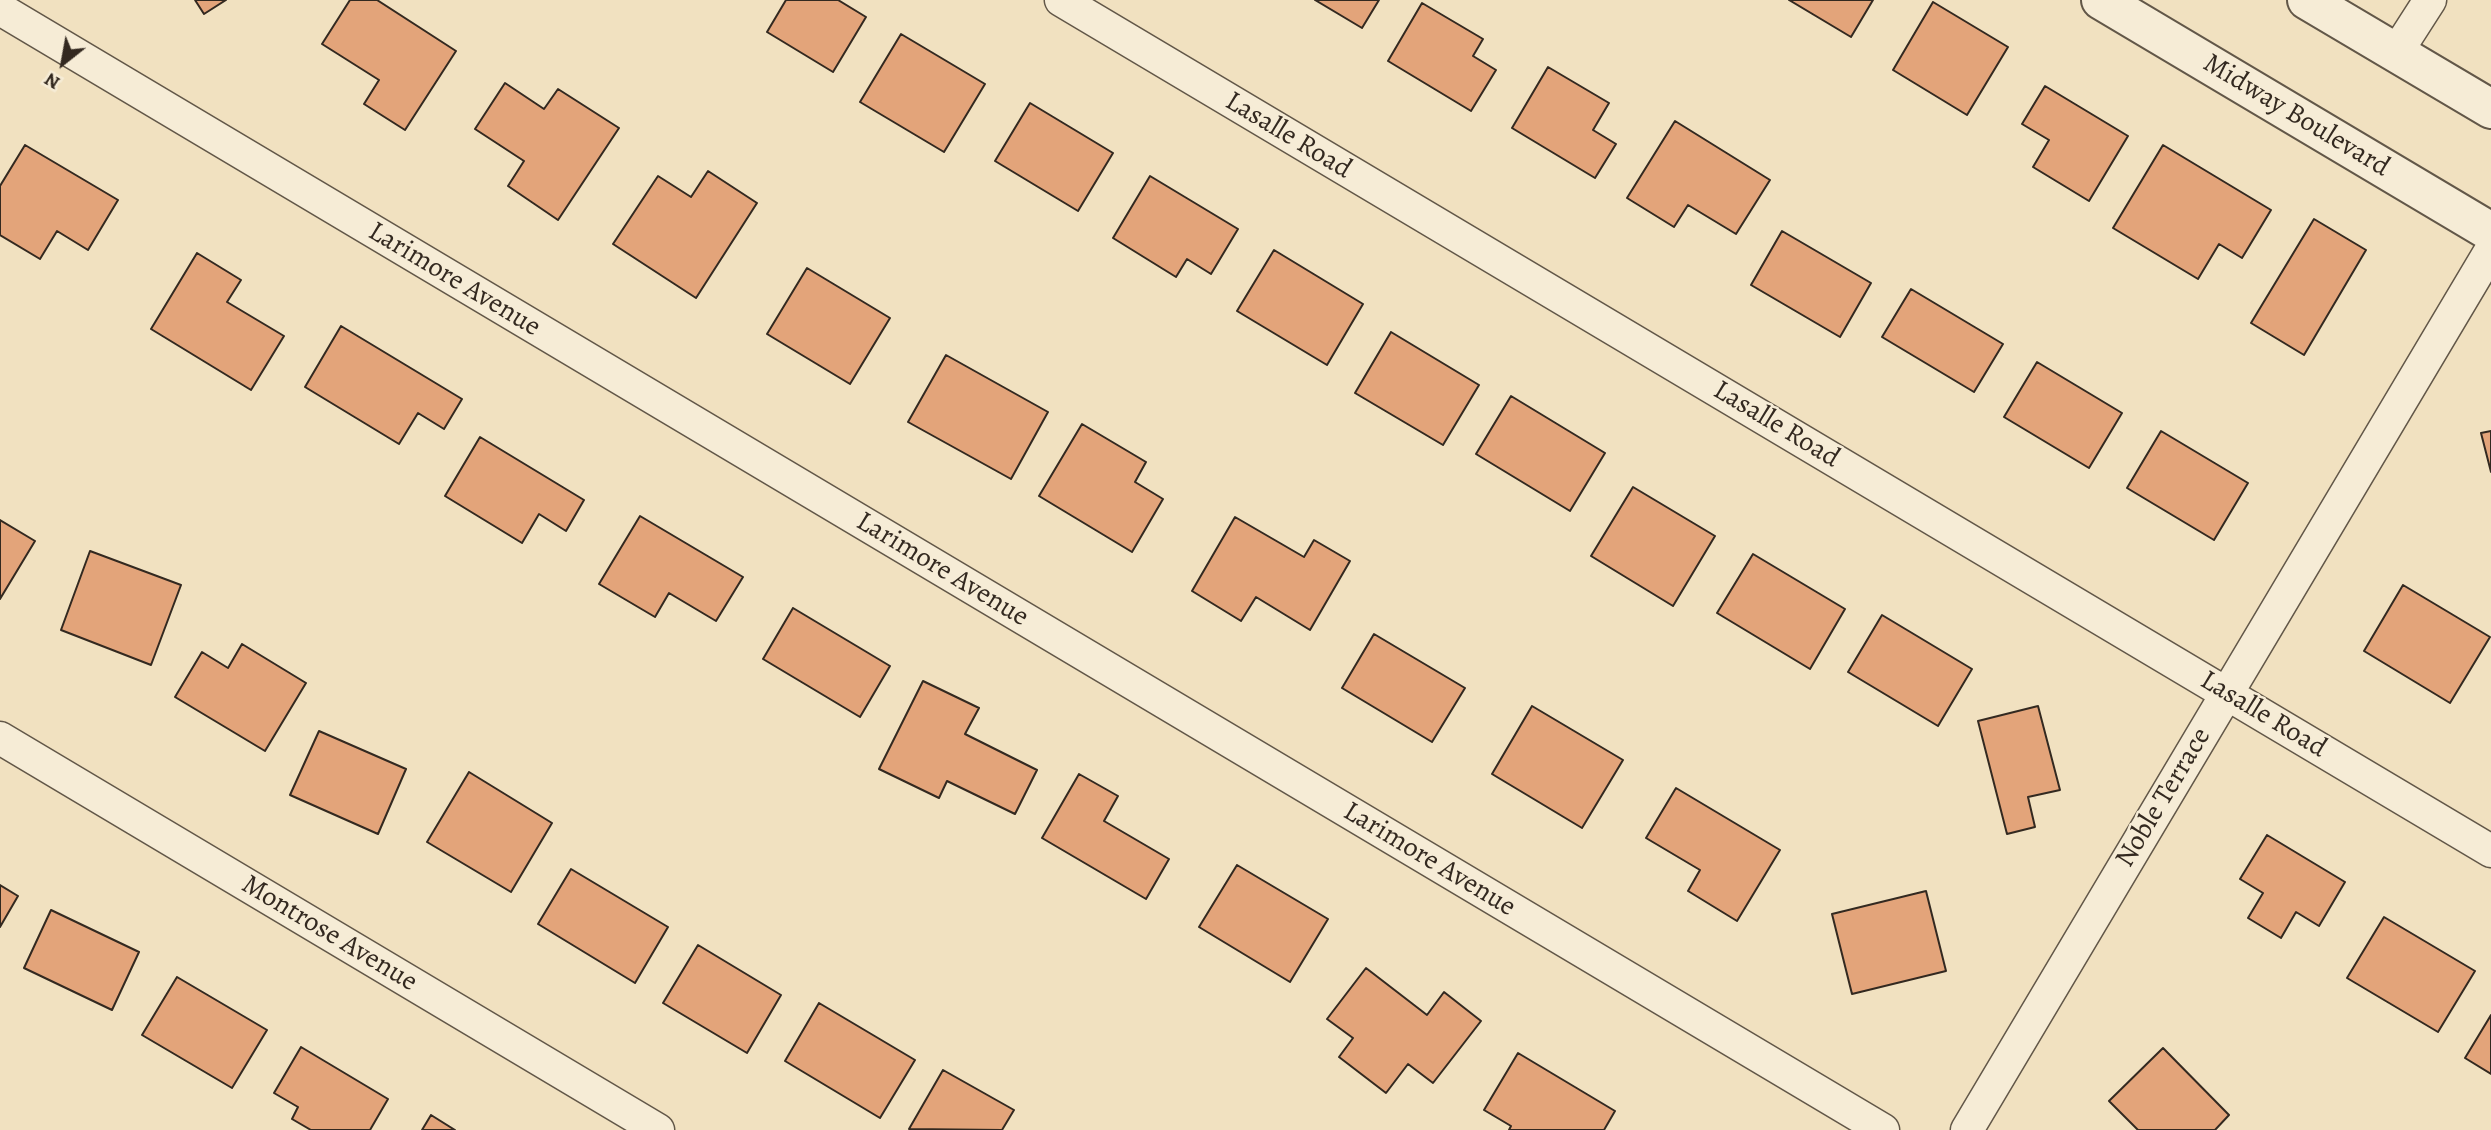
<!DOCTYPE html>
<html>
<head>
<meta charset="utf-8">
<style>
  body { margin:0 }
  #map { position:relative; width:2491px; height:1130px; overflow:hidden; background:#f1e1c0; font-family:Alegreya,serif }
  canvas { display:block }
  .north { position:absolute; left:28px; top:28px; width:70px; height:70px; -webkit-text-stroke:5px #f6ecd6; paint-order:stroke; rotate:211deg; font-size:19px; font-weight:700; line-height:28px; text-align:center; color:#332920 }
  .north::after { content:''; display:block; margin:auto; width:24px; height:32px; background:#332920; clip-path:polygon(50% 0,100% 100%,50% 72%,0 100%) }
</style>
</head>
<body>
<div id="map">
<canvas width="2491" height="1130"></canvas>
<div class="north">N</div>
</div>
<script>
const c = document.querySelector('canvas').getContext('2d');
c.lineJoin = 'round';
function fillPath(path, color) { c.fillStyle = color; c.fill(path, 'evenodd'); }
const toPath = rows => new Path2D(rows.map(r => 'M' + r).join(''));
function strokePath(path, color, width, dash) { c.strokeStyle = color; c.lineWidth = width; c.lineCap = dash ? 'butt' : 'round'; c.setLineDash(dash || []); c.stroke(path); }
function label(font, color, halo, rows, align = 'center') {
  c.font = font + ' Alegreya,serif'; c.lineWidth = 5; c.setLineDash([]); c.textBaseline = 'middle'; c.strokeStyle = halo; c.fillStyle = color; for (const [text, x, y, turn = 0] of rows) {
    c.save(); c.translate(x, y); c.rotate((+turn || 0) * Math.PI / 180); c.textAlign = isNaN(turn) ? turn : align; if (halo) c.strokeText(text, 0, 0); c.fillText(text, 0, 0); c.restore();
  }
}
const building = toPath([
  [195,0,226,0,204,14,195,0],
  [350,0,377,0,456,51,405,130,364,104,379,80,322,44,350,0],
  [786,0,838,0,866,17,833,72,767,32,786,0],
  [1315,0,1379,0,1362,28,1315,0],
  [1789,0,1873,0,1851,37,1789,0],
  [1933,2,2008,47,1967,115,1893,70,1933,2],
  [1422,3,1483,39,1473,56,1496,70,1471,111,1388,61,1422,3],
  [901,34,985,84,944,152,860,102,901,34],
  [1548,67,1609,103,1593,130,1616,144,1595,178,1512,128,1548,67],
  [505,83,544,109,558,89,619,128,558,220,508,186,524,161,475,129,505,83],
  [2045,86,2128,136,2089,201,2033,167,2049,140,2022,124,2045,86],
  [1030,103,1113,153,1078,211,995,161,1030,103],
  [1675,121,1770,180,1736,234,1688,205,1674,227,1627,198,1675,121],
  [25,145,118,200,88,250,57,231,40,259,0,235,0,186,25,145],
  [2163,145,2271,210,2242,258,2219,244,2198,279,2113,228,2163,145],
  [708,171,757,203,696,298,613,244,658,176,691,197,708,171],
  [1150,176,1238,229,1211,274,1187,259,1176,277,1113,238,1150,176],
  [2314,219,2366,250,2304,355,2251,323,2314,219],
  [1782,231,1871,283,1840,337,1751,285,1782,231],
  [1274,250,1363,304,1327,365,1237,311,1274,250],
  [197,253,241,280,227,302,284,336,251,390,151,329,197,253],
  [807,268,890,318,850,384,767,334,807,268],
  [1911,289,2003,344,1974,392,1882,337,1911,289],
  [341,326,462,399,444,429,418,413,399,444,305,387,341,326],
  [1391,332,1479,385,1443,445,1355,393,1391,332],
  [946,355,1048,412,1011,479,908,422,946,355],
  [2037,362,2122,413,2089,468,2004,417,2037,362],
  [1511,396,1605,453,1570,511,1476,454,1511,396],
  [1082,424,1146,462,1135,482,1163,499,1132,552,1039,496,1082,424],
  [2161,431,2248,483,2214,540,2127,488,2161,431],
  [2491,431,2491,472,2481,433,2491,431],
  [480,437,584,500,566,531,539,514,522,543,445,496,480,437],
  [1633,487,1715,536,1673,606,1591,556,1633,487],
  [640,516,743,577,716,621,669,593,655,617,599,584,640,516],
  [1235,517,1304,557,1314,540,1350,561,1310,630,1256,597,1241,621,1192,591,1235,517],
  [0,520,35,541,0,599,0,520],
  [90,551,181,585,151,665,61,630,90,551],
  [1753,554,1845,609,1810,669,1717,613,1753,554],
  [2403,585,2490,637,2450,703,2364,651,2403,585],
  [793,608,890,666,860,717,763,659,793,608],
  [1882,615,1972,669,1938,726,1848,672,1882,615],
  [1374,634,1465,688,1432,742,1342,688,1374,634],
  [242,644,306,683,265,751,175,697,202,652,228,668,242,644],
  [923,681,979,708,965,734,1037,770,1015,814,947,781,939,798,879,769,923,681],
  [1532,706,1623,760,1582,828,1492,774,1532,706],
  [2038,706,2060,790,2028,797,2035,827,2007,834,1978,721,2038,706],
  [319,731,406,769,378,834,290,795,319,731],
  [469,772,552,823,511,892,427,842,469,772],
  [1079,774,1118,796,1104,821,1169,859,1146,899,1042,838,1079,774],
  [1676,788,1780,850,1737,921,1688,891,1700,870,1646,838,1676,788],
  [2267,835,2345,882,2319,926,2296,912,2281,938,2248,918,2263,893,2240,879,2267,835],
  [1237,865,1328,919,1290,982,1199,927,1237,865],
  [571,869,668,927,635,983,538,924,571,869],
  [0,885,18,896,0,927,0,885],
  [1926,891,1946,971,1852,994,1832,914,1926,891],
  [51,910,139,952,112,1010,24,968,51,910],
  [2384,917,2475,971,2438,1032,2347,978,2384,917],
  [698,945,781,995,747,1053,663,1003,698,945],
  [1366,968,1427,1015,1444,992,1481,1021,1433,1083,1408,1064,1386,1093,1339,1057,1353,1038,1327,1019,1366,968],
  [177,977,267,1030,232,1088,142,1035,177,977],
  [819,1003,915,1060,880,1118,785,1061,819,1003],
  [2491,1015,2491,1074,2465,1058,2491,1015],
  [301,1047,388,1099,370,1130,311,1130,292,1119,298,1107,274,1093,301,1047],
  [2163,1048,2229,1115,2215,1130,2138,1130,2109,1101,2163,1048],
  [1518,1053,1615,1111,1604,1130,1509,1130,1511,1126,1484,1110,1518,1053],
  [943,1070,1014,1110,1002,1130,909,1129,943,1070],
  [431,1115,455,1130,422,1130,431,1115]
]);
const minor = toPath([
  [1061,0,2491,851],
  [0,9,1883,1130],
  [2396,53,2430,0],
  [0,738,658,1130],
  [1967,1130,2491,250]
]);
const tertiary = toPath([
  [2101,0,2491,232],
  [2307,0,2491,109]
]);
const streetNames = [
  ["Midway Boulevard",2296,116,31],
  ["Lasalle Road",1288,136,31],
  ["Larimore Avenue",454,280,31],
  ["Lasalle Road",1776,425,31],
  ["Larimore Avenue",942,570,31],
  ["Lasalle Road",2263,715,31],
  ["Noble Terrace",2164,798,-59],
  ["Larimore Avenue",1429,860,31],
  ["Montrose Avenue",329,934,31]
];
fillPath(building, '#e3a47a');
strokePath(building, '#332920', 2);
strokePath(minor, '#625748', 35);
strokePath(tertiary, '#625748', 42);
strokePath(minor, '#f6ecd6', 32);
strokePath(tertiary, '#f6ecd6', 38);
label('28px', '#332920', '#f6ecd6', streetNames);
</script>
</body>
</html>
